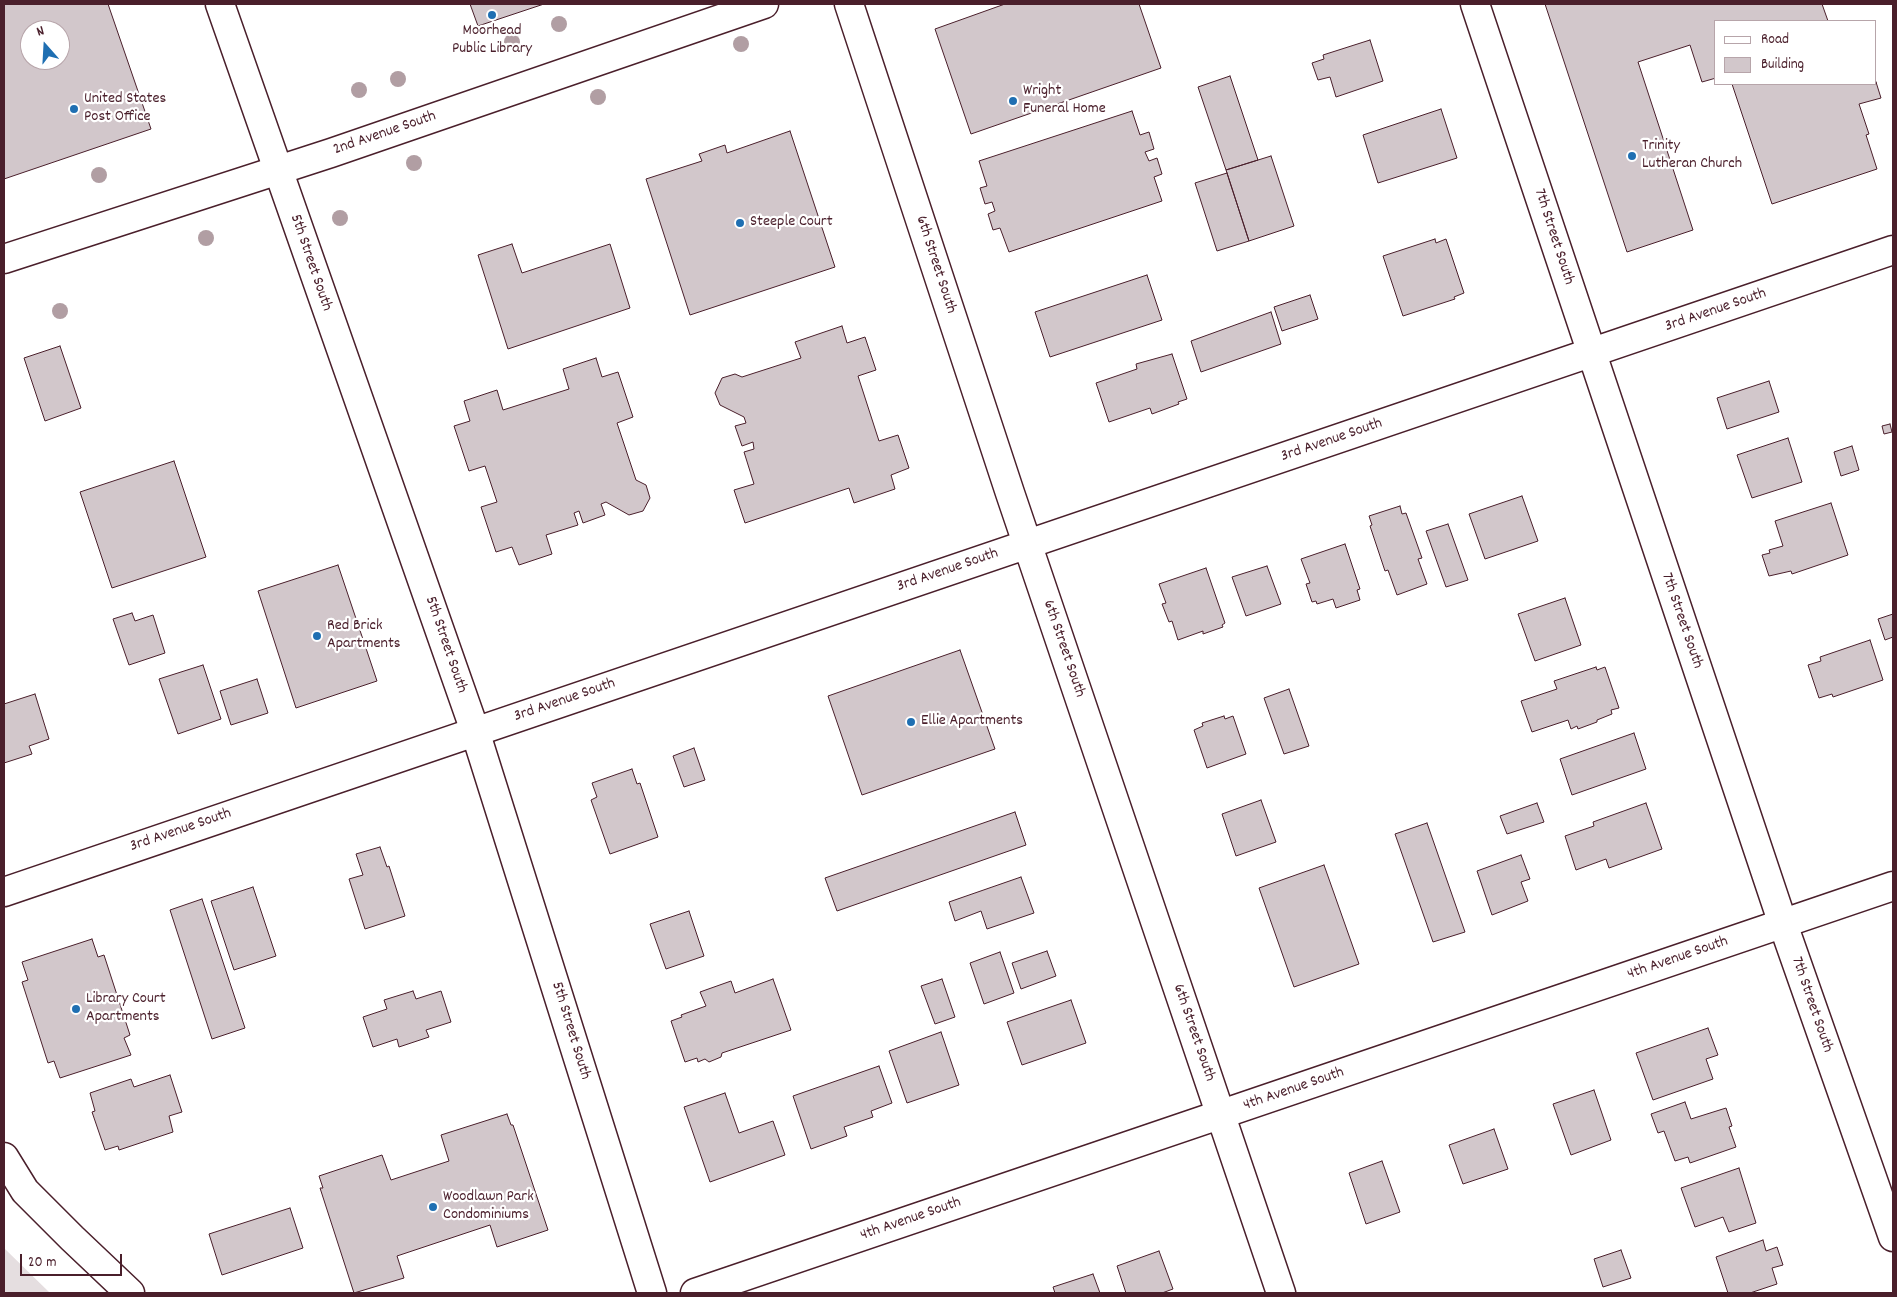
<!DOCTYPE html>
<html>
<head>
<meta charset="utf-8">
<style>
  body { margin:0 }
  #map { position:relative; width:1897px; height:1297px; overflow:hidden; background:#fff; font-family:Dekko,sans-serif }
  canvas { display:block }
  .frame { position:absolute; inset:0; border:5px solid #4a1f2b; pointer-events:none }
  .legend { position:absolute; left:1714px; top:20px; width:162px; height:65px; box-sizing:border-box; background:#fff; border:1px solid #b7a5aa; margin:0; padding:6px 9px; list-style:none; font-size:15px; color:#4a1f2b }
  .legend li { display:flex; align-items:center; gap:10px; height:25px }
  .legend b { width:25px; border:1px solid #b7a5aa }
  .north { position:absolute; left:20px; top:20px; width:50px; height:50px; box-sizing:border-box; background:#fff; border:1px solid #b7a5aa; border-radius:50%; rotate:341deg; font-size:14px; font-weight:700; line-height:20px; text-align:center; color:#4a1f2b }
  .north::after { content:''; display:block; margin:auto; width:18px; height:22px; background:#1f6fb2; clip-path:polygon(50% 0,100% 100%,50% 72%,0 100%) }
  .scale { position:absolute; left:20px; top:1254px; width:102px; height:22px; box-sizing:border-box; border:2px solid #4a1f2b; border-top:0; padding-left:6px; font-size:15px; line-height:18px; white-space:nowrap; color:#4a1f2b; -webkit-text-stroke:4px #fff; paint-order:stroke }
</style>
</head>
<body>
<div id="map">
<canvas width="1897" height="1297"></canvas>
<div class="frame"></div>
<ul class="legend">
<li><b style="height:6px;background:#fff"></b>Road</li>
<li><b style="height:14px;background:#d2c7cb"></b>Building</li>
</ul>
<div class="north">N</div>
<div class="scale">20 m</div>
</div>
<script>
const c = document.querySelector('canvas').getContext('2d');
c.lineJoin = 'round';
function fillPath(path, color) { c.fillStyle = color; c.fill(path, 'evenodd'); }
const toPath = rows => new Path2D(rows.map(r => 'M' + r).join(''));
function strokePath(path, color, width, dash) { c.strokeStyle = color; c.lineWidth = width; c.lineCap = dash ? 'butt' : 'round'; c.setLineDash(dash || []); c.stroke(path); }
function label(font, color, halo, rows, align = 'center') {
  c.font = font + ' Dekko,sans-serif'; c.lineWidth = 4.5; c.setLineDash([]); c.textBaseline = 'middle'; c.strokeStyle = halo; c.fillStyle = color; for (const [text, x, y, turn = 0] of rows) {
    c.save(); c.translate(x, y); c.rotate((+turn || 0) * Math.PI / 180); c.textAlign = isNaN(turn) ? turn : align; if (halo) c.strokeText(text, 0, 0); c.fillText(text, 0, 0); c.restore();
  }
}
const green = toPath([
  [4,1248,50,1293,4,1293]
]);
const building = toPath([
  [4,4,108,4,151,129,4,179,4,4],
  [30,30,60,30,60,60,30,60,30,30],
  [470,4,544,4,478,26,470,4],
  [1005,4,1139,4,1161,68,971,134,935,29,1005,4],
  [1545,4,1822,4,1828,21,1716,21,1716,78,1702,82,1690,45,1638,62,1693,230,1627,252,1545,4],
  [1370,40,1383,81,1336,97,1330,77,1318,80,1312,63,1324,59,1323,55,1370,40],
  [1230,76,1258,160,1226,170,1198,87,1230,76],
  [1876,82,1881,98,1859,104,1869,134,1866,135,1877,169,1772,204,1732,84,1876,84,1876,82],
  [1441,109,1457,158,1378,183,1363,135,1441,109],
  [1132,111,1140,135,1149,132,1154,149,1145,152,1149,161,1157,158,1162,174,1154,177,1162,201,1009,252,1000,228,993,230,988,214,995,211,992,202,985,204,980,188,987,186,979,161,1132,111],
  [790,131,835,267,690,315,646,179,702,161,699,154,725,145,727,153,790,131],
  [1271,156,1294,226,1249,241,1226,170,1271,156],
  [1227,173,1249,241,1217,251,1195,183,1227,173],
  [1435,239,1436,243,1446,239,1464,293,1454,297,1455,299,1403,316,1383,256,1435,239],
  [512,244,522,273,610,244,630,308,508,349,478,255,512,244],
  [1147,275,1162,320,1050,357,1035,312,1147,275],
  [1310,295,1318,319,1282,331,1274,307,1310,295],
  [1271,312,1281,344,1201,372,1191,341,1271,312],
  [842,326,847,343,865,337,876,370,858,376,879,441,898,435,909,468,891,475,895,489,854,503,849,488,745,523,734,490,754,484,744,452,754,449,753,442,742,446,735,426,746,423,744,417,720,405,715,393,722,378,735,374,742,377,801,358,795,342,842,326],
  [60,346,81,408,45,421,24,358,60,346],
  [1172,354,1187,399,1178,402,1179,404,1152,414,1150,408,1109,422,1096,383,1137,369,1136,364,1172,354],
  [596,358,602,377,618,372,633,417,617,423,636,480,646,485,650,498,643,511,629,515,606,502,601,504,605,515,583,523,579,511,574,513,578,525,546,535,552,554,519,565,512,547,496,552,481,507,497,502,485,466,469,471,454,426,470,421,464,401,497,390,503,410,569,389,563,369,596,358],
  [1769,381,1779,412,1727,429,1717,398,1769,381],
  [1890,424,1892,432,1884,434,1882,426,1890,424],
  [1788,438,1802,482,1752,498,1737,455,1788,438],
  [1852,446,1859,470,1841,476,1834,452,1852,446],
  [174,461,206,557,112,588,80,492,174,461],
  [1522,496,1538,541,1485,559,1469,514,1522,496],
  [1831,503,1848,555,1792,574,1791,571,1769,576,1762,555,1770,553,1769,550,1783,546,1775,521,1831,503],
  [1400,506,1402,514,1406,513,1422,558,1418,559,1427,584,1397,595,1388,570,1385,571,1370,526,1372,525,1369,516,1400,506],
  [1448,524,1468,580,1446,587,1426,531,1448,524],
  [1345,544,1360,589,1357,590,1360,600,1336,608,1333,599,1317,604,1316,601,1312,602,1306,584,1310,583,1301,559,1345,544],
  [338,565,377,681,296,708,258,591,338,565],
  [1267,566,1281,604,1246,616,1232,577,1267,566],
  [1206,568,1225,623,1222,625,1223,627,1203,634,1203,631,1178,640,1172,621,1169,622,1162,604,1166,603,1159,584,1206,568],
  [1565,598,1581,645,1535,661,1518,614,1565,598],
  [132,613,135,621,153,615,165,653,129,665,113,619,132,613],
  [1893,614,1893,637,1885,640,1878,619,1893,614],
  [1870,640,1883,680,1833,697,1832,694,1819,698,1808,665,1821,661,1820,657,1870,640],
  [960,650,995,749,862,795,828,696,960,650],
  [203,665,221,719,178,734,159,679,203,665],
  [1596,667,1597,670,1605,667,1619,708,1611,710,1612,714,1597,720,1597,722,1578,729,1577,726,1571,729,1568,720,1532,732,1521,701,1557,689,1554,681,1596,667],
  [257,679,268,713,231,725,220,691,257,679],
  [1289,689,1309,746,1284,754,1264,698,1289,689],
  [35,694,49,739,29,746,32,754,4,763,4,704,35,694],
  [1224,716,1225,719,1233,716,1246,754,1207,768,1194,730,1203,726,1202,723,1224,716],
  [1634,733,1646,769,1572,795,1560,759,1634,733],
  [694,748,705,780,684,787,673,756,694,748],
  [632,769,637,784,640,783,658,837,610,854,591,800,597,797,592,783,632,769],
  [1261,800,1276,842,1236,856,1222,814,1261,800],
  [1537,803,1544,822,1507,834,1500,816,1537,803],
  [1646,803,1662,849,1609,868,1606,859,1576,870,1565,836,1594,826,1593,822,1646,803],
  [1015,812,1026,845,837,911,825,878,1015,812],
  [1427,823,1465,932,1433,942,1395,834,1427,823],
  [380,847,387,867,389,866,405,916,365,929,349,879,363,875,356,854,380,847],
  [1521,855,1530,879,1521,882,1528,901,1492,915,1477,871,1521,855],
  [1324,865,1359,964,1294,987,1259,888,1324,865],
  [1021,877,1034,913,987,929,981,911,955,921,949,902,1021,877],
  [253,887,276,956,234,970,211,901,253,887],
  [202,899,245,1028,212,1039,170,910,202,899],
  [689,911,704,956,666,969,650,924,689,911],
  [92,939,98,957,104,955,130,1035,124,1038,131,1055,60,1078,54,1061,48,1063,22,982,28,980,22,962,92,939],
  [1047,951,1056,976,1021,989,1012,963,1047,951],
  [1000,952,1014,993,984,1004,970,963,1000,952],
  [773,979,791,1030,722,1053,721,1057,709,1062,705,1059,698,1062,697,1058,685,1062,671,1021,682,1017,681,1015,706,1006,700,992,731,981,735,993,773,979],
  [942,979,955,1017,935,1024,921,986,942,979],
  [413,991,416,999,441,991,451,1022,426,1030,429,1037,399,1047,397,1039,373,1047,363,1017,387,1009,384,1000,413,991],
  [1071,1000,1086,1043,1022,1065,1007,1022,1071,1000],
  [1708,1028,1718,1055,1706,1059,1713,1079,1653,1100,1636,1053,1708,1028],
  [941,1032,959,1085,907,1103,889,1051,941,1032],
  [879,1066,892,1103,871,1111,873,1117,844,1127,847,1136,811,1149,793,1096,879,1066],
  [170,1075,182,1112,169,1116,173,1132,119,1150,118,1146,105,1150,92,1112,95,1111,90,1093,131,1079,134,1087,170,1075],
  [1594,1090,1611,1140,1571,1155,1553,1104,1594,1090],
  [725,1093,739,1133,773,1121,785,1155,710,1182,684,1107,725,1093],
  [1685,1102,1691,1119,1726,1108,1732,1126,1729,1127,1736,1147,1690,1163,1688,1157,1675,1161,1664,1131,1658,1133,1651,1114,1685,1102],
  [507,1114,511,1125,513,1125,548,1230,497,1247,490,1225,397,1256,404,1278,354,1293,320,1188,323,1188,319,1176,382,1155,391,1180,449,1161,441,1135,507,1114],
  [1494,1129,1508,1169,1463,1184,1449,1145,1494,1129],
  [1382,1161,1400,1212,1366,1224,1349,1173,1382,1161],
  [1739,1168,1756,1223,1729,1232,1723,1217,1695,1227,1681,1188,1739,1168],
  [290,1208,303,1248,222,1275,209,1234,290,1208],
  [1763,1240,1766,1251,1777,1247,1783,1265,1772,1268,1777,1284,1750,1293,1728,1293,1716,1257,1763,1240],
  [1621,1250,1631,1278,1603,1287,1594,1259,1621,1250],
  [1159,1251,1173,1289,1162,1293,1126,1293,1117,1266,1159,1251],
  [1093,1274,1100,1293,1055,1293,1053,1287,1093,1274]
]);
const street = toPath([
  [849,4,1010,493,1281,1293],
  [1475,4,1783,924,1893,1237],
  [4,259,331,153,764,4],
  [4,892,1893,250],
  [695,1293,1893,886]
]);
const secondary = toPath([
  [220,4,475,731,652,1293],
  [4,1157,25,1191,72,1238,130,1293]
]);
const trees = [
  [559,24],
  [512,42],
  [741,44],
  [398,79],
  [359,90],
  [598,97],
  [414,163],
  [99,175],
  [340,218],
  [206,238],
  [60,311]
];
const markers = [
  [492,15,5,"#1f6fb2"],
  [1013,101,5,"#1f6fb2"],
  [74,109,5,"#1f6fb2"],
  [1632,156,5,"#1f6fb2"],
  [740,223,5,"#1f6fb2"],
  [317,636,5,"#1f6fb2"],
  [911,722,5,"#1f6fb2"],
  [76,1009,5,"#1f6fb2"],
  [433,1207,5,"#1f6fb2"]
];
const poiNames = [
  ["Moorhead",492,32,"center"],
  ["Public Library",492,50,"center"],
  ["Wright",1023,92],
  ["Funeral Home",1023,110],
  ["United States",84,100],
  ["Post Office",84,118],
  ["Trinity",1642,147],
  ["Lutheran Church",1642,165],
  ["Steeple Court",750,223],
  ["Red Brick",327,627],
  ["Apartments",327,645],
  ["Ellie Apartments",921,722],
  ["Library Court",86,1000],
  ["Apartments",86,1018],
  ["Woodlawn Park",443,1198],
  ["Condominiums",443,1216]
];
const streetNames = [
  ["2nd Avenue South",385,134,-19],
  ["7th Street South",1553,237,72],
  ["5th Street South",310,263,71],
  ["6th Street South",935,265,72],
  ["3rd Avenue South",1716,311,-19],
  ["3rd Avenue South",1332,441,-19],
  ["3rd Avenue South",948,571,-19],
  ["7th Street South",1681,621,71],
  ["5th Street South",445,645,71],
  ["6th Street South",1063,649,71],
  ["3rd Avenue South",565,701,-19],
  ["3rd Avenue South",181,831,-19],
  ["4th Avenue South",1678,959,-19],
  ["7th Street South",1811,1005,71],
  ["5th Street South",570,1031,73],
  ["6th Street South",1193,1033,71],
  ["4th Avenue South",1294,1090,-19],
  ["4th Avenue South",911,1220,-19]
];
fillPath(green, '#e5dee0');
fillPath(building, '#d2c7cb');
strokePath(building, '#4a1f2b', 1);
strokePath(street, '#4a1f2b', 31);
strokePath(secondary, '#4a1f2b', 31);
strokePath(street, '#fff', 28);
strokePath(secondary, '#fff', 28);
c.fillStyle = '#b19ea3';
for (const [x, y] of trees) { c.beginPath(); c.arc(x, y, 8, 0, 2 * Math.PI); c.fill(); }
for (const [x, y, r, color] of markers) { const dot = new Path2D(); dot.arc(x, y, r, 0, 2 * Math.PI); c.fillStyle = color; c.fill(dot); strokePath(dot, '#fff', 2); }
label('16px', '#4a1f2b', '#fff', poiNames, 'left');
label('16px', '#4a1f2b', '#fff', streetNames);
</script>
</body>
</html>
